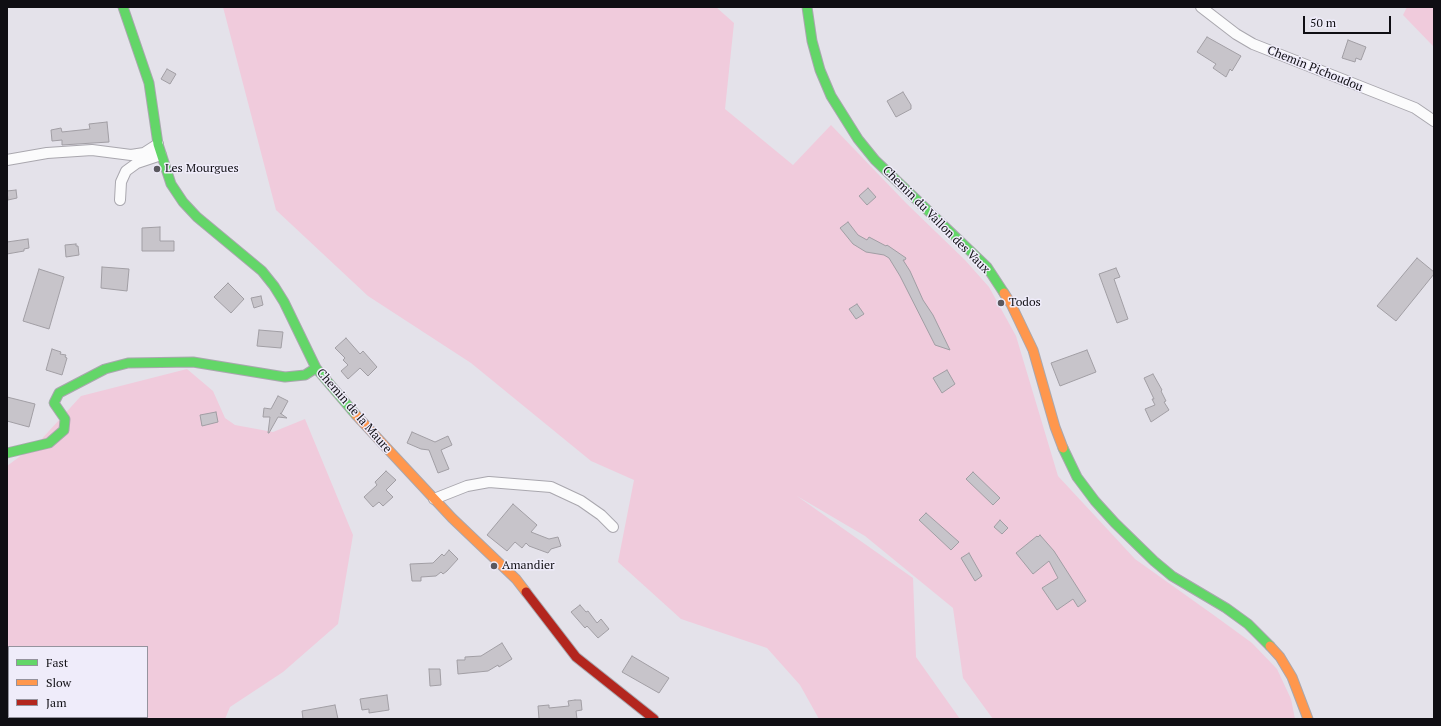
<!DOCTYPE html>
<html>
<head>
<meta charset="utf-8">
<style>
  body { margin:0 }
  #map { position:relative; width:1441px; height:726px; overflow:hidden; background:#e4e2ea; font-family:"PT Serif",serif }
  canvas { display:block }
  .frame { position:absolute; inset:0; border:8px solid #0f0e13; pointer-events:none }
  .legend { position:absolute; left:8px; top:646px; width:140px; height:72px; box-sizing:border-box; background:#efecfa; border:1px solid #95939e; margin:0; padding:5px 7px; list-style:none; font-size:12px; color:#0f0e13 }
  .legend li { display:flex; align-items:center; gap:8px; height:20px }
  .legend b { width:20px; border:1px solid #95939e }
  .scale { position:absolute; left:1303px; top:16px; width:88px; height:18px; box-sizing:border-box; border:2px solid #0f0e13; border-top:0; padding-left:5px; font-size:12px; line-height:14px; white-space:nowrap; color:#0f0e13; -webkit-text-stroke:3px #efecfa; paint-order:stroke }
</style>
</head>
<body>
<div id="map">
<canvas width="1441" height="726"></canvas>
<div class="frame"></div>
<ul class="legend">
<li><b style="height:5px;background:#63d668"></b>Fast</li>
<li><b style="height:5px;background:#ff974d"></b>Slow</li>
<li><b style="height:5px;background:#b3261e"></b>Jam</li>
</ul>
<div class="scale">50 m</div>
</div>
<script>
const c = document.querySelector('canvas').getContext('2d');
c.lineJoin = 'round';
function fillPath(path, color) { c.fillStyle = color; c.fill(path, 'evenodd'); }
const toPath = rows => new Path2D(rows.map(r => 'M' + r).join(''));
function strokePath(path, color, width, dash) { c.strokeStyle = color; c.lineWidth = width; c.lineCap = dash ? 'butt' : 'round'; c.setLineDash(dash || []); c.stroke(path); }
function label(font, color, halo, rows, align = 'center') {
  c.font = font + ' "PT Serif",serif'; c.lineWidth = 3; c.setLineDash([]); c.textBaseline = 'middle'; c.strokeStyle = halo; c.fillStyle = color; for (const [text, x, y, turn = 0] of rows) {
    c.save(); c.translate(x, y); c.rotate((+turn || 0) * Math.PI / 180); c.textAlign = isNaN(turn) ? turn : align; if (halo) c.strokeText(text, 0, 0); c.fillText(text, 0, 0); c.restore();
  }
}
const green = toPath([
  [223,7,716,7,734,23,725,109,793,165,831,125,907,204,965,260,989,287,1016,336,1058,476,1135,559,1215,616,1252,643,1277,669,1291,699,1295,719,993,719,963,678,953,608,865,536,797,496,913,578,916,657,960,719,819,719,800,685,767,648,681,619,618,562,634,480,591,461,471,363,368,296,276,210],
  [1407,7,1434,7,1434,47,1403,15],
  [187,369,213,391,225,418,235,425,273,432,305,419,353,535,338,624,283,672,230,707,225,719,7,719,7,466,38,443,81,396],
  [9,647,147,647,147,717,9,717]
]);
const building = toPath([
  [1207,37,1241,56,1232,71,1230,69,1226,77,1213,68,1216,64,1197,52,1207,37],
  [1348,40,1366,47,1361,60,1356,58,1355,62,1342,58,1348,40],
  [167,69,176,74,170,84,161,79,167,69],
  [903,92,911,105,911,109,896,117,887,101,903,92],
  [107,122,109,142,62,145,62,140,52,141,51,130,61,128,62,132,90,129,89,124,107,122],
  [868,188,876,197,867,205,859,196,868,188],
  [16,190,17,198,8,200,7,191,16,190],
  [848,222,858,235,867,240,869,237,886,246,887,245,906,258,905,260,903,260,910,271,923,300,933,315,950,350,935,345,900,276,889,258,884,255,866,252,853,244,840,228,848,222],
  [160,227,160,241,174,241,174,251,142,251,142,228,160,227],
  [28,239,29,248,24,249,24,251,7,254,7,242,28,239],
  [76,244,76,246,78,246,79,255,66,257,65,245,76,244],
  [1417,258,1434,272,1434,274,1396,321,1377,306,1417,258],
  [102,267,129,269,127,291,101,288,102,267],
  [1116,268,1120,277,1114,279,1128,319,1117,323,1099,274,1116,268],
  [39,269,64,277,49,329,23,321,39,269],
  [228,283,244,299,231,313,214,297,228,283],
  [261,296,263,305,254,308,251,298,261,296],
  [857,304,864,314,856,319,849,309,857,304],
  [259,330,283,332,281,348,257,346,259,330],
  [346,338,360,354,363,351,377,367,368,376,360,368,348,379,341,371,348,365,343,360,345,358,335,348,346,338],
  [52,349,61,352,60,354,66,355,65,357,67,358,62,375,46,370,52,349],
  [1087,350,1096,372,1060,386,1051,363,1087,350],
  [947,370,955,384,942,393,933,378,947,370],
  [1153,374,1162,390,1161,391,1166,401,1164,402,1169,410,1151,422,1145,409,1155,405,1152,399,1154,399,1144,378,1153,374],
  [278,396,288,401,281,414,280,413,287,418,278,417,269,433,268,433,270,417,263,417,264,408,271,409,278,396],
  [7,397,35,404,29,427,7,421,7,397],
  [216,412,218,422,202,426,200,415,216,412],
  [412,432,435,442,448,436,452,445,441,450,449,469,438,473,429,450,421,449,407,443,412,432],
  [386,471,396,480,386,490,393,497,383,506,379,502,373,507,364,497,377,485,375,482,386,471],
  [973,472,1000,498,993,505,966,479,973,472],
  [513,504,537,525,531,532,549,539,558,537,561,546,551,549,548,553,529,546,526,543,522,548,515,542,507,551,487,535,513,504],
  [926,513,959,542,951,550,919,520,926,513],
  [1000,520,1008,528,1002,534,994,527,1000,520],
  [1040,535,1054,551,1086,601,1078,607,1073,599,1057,610,1042,588,1058,578,1049,561,1033,574,1016,553,1037,536,1038,537,1040,535],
  [449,550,458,559,447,571,443,574,441,572,436,576,421,577,421,581,412,581,410,564,433,563,442,554,444,556,449,550],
  [969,553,982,576,975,581,961,558,969,553],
  [580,605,586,612,588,611,597,623,601,619,609,629,598,638,587,626,585,628,571,612,580,605],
  [502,643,512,659,499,667,498,665,488,671,458,674,457,660,465,660,465,657,481,656,502,643],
  [632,656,669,678,659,693,622,672,632,656],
  [429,669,440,669,441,685,430,686,429,669],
  [387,695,389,710,369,713,369,709,362,710,360,699,387,695],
  [575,700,581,700,582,710,576,711,577,719,539,719,538,706,549,705,549,708,569,706,568,701,575,700],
  [335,705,338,719,303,719,302,711,335,705]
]);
const street = toPath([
  [1201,7,1236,34,1253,44,1415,108,1434,121],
  [7,160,47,153,92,150,131,155,144,153,158,144],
  [120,200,121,182,126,171,137,163,161,155],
  [434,499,467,486,489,482,551,487,581,501,601,515,613,527]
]);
const fast = toPath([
  [123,7,149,83,158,144,171,184,183,202,197,217,262,271,274,286,284,302,316,368,356,415],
  [807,7,812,41,820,70,831,96,858,139,875,160,987,267,1004,293],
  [1063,448,1077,477,1095,501,1115,523,1154,561,1172,576,1226,608,1248,624,1270,646],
  [7,453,49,443,64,430,65,419,54,403,59,393,105,369,128,363,193,362,285,377,305,375,316,368]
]);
const slow = toPath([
  [1004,293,1011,304,1033,350,1055,427,1063,448],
  [356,415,452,518,516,579,526,592],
  [1270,646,1280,657,1292,677,1308,719]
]);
const jam = toPath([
  [526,592,576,657,654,719]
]);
const markers = [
  [157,169,4,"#5a585e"],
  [1001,303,4,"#5a585e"],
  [494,566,4,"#5a585e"]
];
const streetNames = [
  ["Chemin Pichoudou",1315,69,22],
  ["Chemin du Vallon des Vaux",936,220,45],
  ["Chemin de la Maure",354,411,49]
];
const poiNames = [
  ["Les Mourgues",165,169],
  ["Todos",1009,303],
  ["Amandier",502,566]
];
fillPath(green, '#f0cbdc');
fillPath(building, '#c7c4ca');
strokePath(building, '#a19ea4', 1);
strokePath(street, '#a9a7ae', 12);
strokePath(fast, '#a9a7ae', 11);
strokePath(slow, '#a9a7ae', 11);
strokePath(jam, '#a9a7ae', 11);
strokePath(street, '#fbfbfc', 10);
strokePath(fast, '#63d668', 9);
strokePath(slow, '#ff974d', 9);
strokePath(jam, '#b3261e', 9);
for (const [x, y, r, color] of markers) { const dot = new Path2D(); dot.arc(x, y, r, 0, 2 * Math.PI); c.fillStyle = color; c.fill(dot); strokePath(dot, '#efecfa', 1.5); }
label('12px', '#0f0e13', '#efecfa', streetNames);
label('12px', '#0f0e13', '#efecfa', poiNames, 'left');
</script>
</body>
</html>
